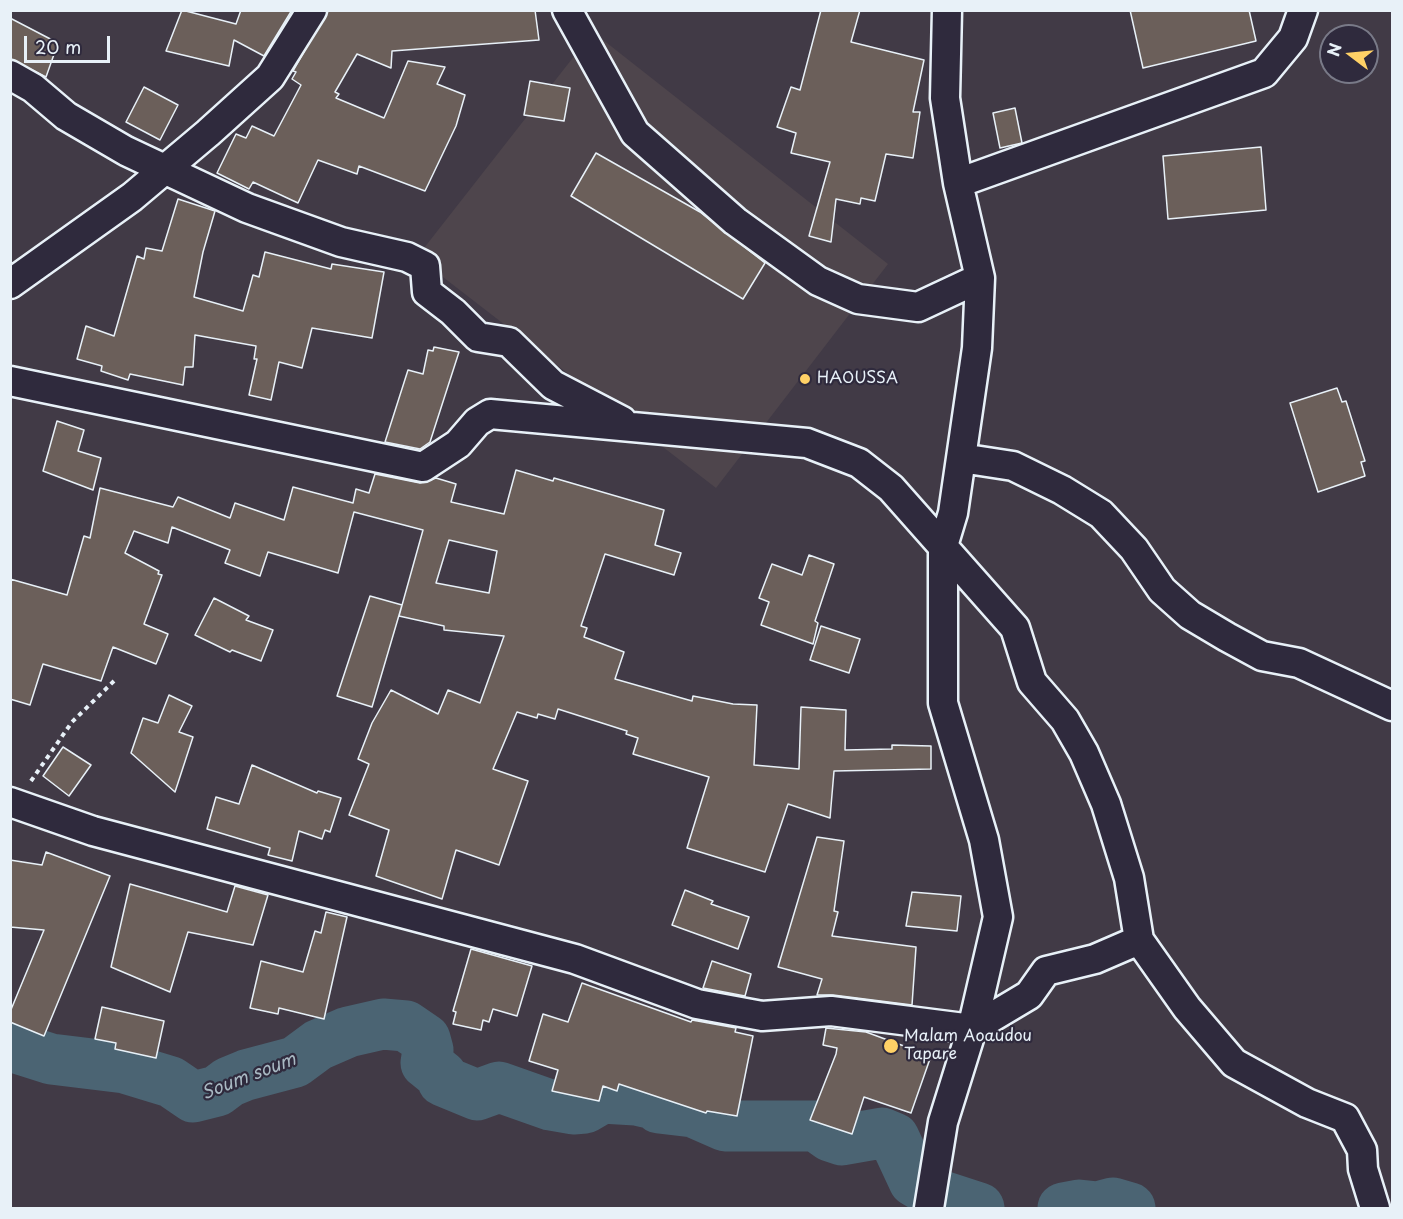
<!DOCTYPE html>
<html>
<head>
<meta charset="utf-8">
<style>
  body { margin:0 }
  #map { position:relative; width:1403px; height:1219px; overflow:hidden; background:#413a46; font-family:"Playpen Sans",sans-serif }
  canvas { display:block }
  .frame { position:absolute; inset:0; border:12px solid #e8f1f8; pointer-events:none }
  .north { position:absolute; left:1319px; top:24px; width:60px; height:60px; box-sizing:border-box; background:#2f2a3d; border:2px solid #797a88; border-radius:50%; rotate:286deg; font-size:16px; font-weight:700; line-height:24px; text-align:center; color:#e8f1f8 }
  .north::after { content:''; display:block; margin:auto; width:21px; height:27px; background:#ffd166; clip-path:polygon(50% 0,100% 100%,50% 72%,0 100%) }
  .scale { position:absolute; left:24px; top:36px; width:86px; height:27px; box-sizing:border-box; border:3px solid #e8f1f8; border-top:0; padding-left:8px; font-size:18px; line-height:21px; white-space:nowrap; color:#e8f1f8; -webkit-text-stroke:4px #2f2a3d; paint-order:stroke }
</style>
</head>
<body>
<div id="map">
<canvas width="1403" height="1219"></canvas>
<div class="frame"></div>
<div class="north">N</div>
<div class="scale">20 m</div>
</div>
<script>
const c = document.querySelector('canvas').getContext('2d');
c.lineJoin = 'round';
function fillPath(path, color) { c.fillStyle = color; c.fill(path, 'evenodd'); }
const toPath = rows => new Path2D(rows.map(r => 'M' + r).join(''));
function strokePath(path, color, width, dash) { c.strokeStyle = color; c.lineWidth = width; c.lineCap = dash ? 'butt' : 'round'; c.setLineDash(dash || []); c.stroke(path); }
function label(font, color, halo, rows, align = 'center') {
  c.font = font + ' "Playpen Sans",sans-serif'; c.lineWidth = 4.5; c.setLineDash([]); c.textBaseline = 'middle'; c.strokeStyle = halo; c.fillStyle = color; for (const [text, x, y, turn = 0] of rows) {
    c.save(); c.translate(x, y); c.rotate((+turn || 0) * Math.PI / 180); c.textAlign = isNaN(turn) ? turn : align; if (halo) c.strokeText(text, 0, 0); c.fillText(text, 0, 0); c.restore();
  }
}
const built = toPath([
  [593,32,888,264,716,488,417,257]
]);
const river = toPath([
  [10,1046,51,1059,125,1068,171,1082,193,1097,217,1091,229,1082,246,1075,295,1062,318,1045,348,1032,383,1024,406,1026,425,1039,428,1050,426,1063,442,1076,443,1081,477,1095,499,1087,550,1105,573,1109,585,1108,602,1098,636,1100,662,1106,659,1108,693,1112,725,1126,816,1126,830,1136,842,1140,882,1133,894,1138,914,1181,936,1194,979,1208],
  [1063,1208,1079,1205,1098,1207,1113,1203,1130,1208]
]);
const building = toPath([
  [182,10,236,24,241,10,292,10,264,56,234,40,229,66,166,51,182,10],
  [328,10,535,10,539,40,392,51,391,68,357,54,335,92,339,94,336,98,384,118,408,61,445,67,437,84,465,95,456,126,425,191,359,166,357,174,318,160,298,203,253,182,249,189,217,173,236,134,246,138,252,126,274,136,301,85,292,79,296,72,293,71,328,10],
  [821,10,860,10,851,42,924,60,913,112,920,112,913,158,886,154,875,201,861,198,860,204,836,199,831,242,809,236,830,162,791,153,796,133,777,127,791,87,800,90,821,10],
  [1130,10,1249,10,1256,41,1143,68,1130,10],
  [10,18,58,43,46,77,10,59,10,18],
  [530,81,570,88,564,121,524,115,530,81],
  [144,87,178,105,160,140,126,122,144,87],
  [1015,108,1022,143,1000,148,993,113,1015,108],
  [1261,147,1266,210,1168,219,1163,156,1261,147],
  [596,153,700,212,765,263,743,299,571,196,596,153],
  [178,199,215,211,203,252,194,297,243,311,253,275,259,277,265,252,331,269,332,264,384,272,372,338,312,328,302,368,279,362,271,400,249,395,257,359,254,359,256,346,195,335,193,367,185,367,183,385,130,374,128,380,101,371,102,366,77,359,86,326,114,336,137,256,144,259,146,248,162,251,178,199],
  [434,347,459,352,430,442,420,449,385,442,408,370,423,374,428,350,433,351,434,347],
  [1337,388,1342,402,1346,401,1365,461,1361,462,1365,476,1318,492,1290,403,1337,388],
  [57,421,84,430,78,451,101,458,93,490,43,471,57,421],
  [516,470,553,481,554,478,664,510,655,545,681,553,674,575,605,554,581,626,587,628,584,637,624,652,615,679,692,701,693,696,733,704,757,705,754,765,799,769,801,707,846,710,845,750,892,749,892,745,931,746,931,769,834,771,830,818,788,804,765,872,687,848,709,777,633,754,638,738,626,734,627,731,558,709,555,719,538,714,537,718,517,712,493,769,528,781,499,865,456,850,442,899,376,876,389,830,349,815,369,764,358,759,372,723,391,690,438,714,448,690,480,703,504,636,444,630,444,626,399,616,423,530,354,512,338,573,268,552,260,576,225,563,230,550,172,527,168,543,134,531,125,553,159,571,158,574,162,575,144,624,168,634,156,664,113,647,101,681,43,664,30,705,10,699,10,579,67,595,84,536,90,538,100,488,173,507,178,497,230,518,235,503,284,520,293,487,353,503,356,489,369,493,375,474,420,483,436,478,456,484,451,502,504,514,516,470],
  [449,540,497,551,489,593,436,583,449,540],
  [809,555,834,564,815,621,818,623,813,644,761,625,769,602,759,598,772,564,802,575,809,555],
  [370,596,402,605,372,707,337,696,370,596],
  [214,598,249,616,246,620,273,630,261,661,232,650,230,652,195,635,214,598],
  [821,626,860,639,849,673,810,660,821,626],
  [169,695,192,706,179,732,193,737,175,792,131,753,143,718,158,723,169,695],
  [63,747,91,765,69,796,43,776,63,747],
  [252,765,317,793,318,791,341,798,330,832,325,830,322,839,299,831,292,861,268,855,270,848,207,829,216,797,239,804,252,765],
  [817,837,844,841,834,911,838,912,832,936,916,947,912,1005,833,995,817,995,822,979,778,967,817,837],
  [46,852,110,876,44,1036,10,1022,10,1012,44,930,10,927,10,860,42,865,46,852],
  [130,884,227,912,235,886,268,895,253,945,188,932,170,992,111,967,130,884],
  [685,890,713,901,711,904,749,917,738,949,672,925,685,890],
  [912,892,961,896,957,931,906,926,912,892],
  [326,912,347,917,324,1019,279,1008,278,1014,250,1008,261,961,303,972,315,931,321,933,326,912],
  [471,949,532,966,517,1016,493,1009,489,1022,483,1020,481,1030,453,1024,456,1012,453,1011,471,949],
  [712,961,751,974,745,996,703,988,712,961],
  [582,983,691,1022,692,1020,736,1028,735,1032,753,1036,737,1116,707,1111,706,1113,619,1084,617,1091,603,1086,599,1101,552,1091,558,1070,529,1061,543,1014,568,1022,582,983],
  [102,1007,164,1021,156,1058,115,1049,116,1043,95,1039,102,1007],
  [826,1028,866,1032,931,1056,911,1113,864,1097,852,1134,810,1120,836,1054,837,1048,823,1045,826,1028]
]);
const path = toPath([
  [31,781,72,722,115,680]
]);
const minor = toPath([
  [567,10,635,133,735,221,818,281,858,299,918,307,980,278],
  [10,75,33,88,66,116,126,151,247,208,341,242,407,257,425,266,427,292,453,312,478,337,509,342,553,385,622,421],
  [958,183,1264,73,1293,38,1303,10],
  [10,284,132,197,208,133,270,77,312,10],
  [10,381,423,467,458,444,477,422,490,414,807,443,859,463,891,488,1015,628,1032,682,1065,720,1084,753,1106,804,1129,878,1139,940],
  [961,458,1013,466,1062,490,1101,514,1134,549,1162,590,1190,615,1227,637,1262,656,1299,663,1392,706],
  [10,802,93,831,575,959,697,1004,762,1016,831,1011,972,1029,1029,995,1046,971,1095,959,1139,940,1187,1008,1234,1063,1307,1103,1345,1118,1362,1150,1363,1169,1375,1208],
  [929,1208,943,1122,972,1029,998,917,984,840,943,703,943,546,953,513,977,348,980,278,958,183,945,98,947,10]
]);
const markers = [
  [805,379,6,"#ffd166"],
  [891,1046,8,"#ffd166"]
];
const poiNames = [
  ["HAOUSSA",817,379],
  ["Malam Aoaudou",904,1037],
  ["Tapare",904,1055]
];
const waterNames = [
  ["Soum soum",249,1077,-21]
];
fillPath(built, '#4e454c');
strokePath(river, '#4b6473', 51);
fillPath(building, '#6b5f5a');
strokePath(building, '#e8f1f8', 1.5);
strokePath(minor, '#e8f1f8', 33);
strokePath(path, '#e8f1f8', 4, [4.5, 4.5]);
strokePath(minor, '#2f2a3d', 28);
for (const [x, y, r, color] of markers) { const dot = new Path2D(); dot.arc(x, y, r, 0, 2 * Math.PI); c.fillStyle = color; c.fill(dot); strokePath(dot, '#2f2a3d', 2); }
label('16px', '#e8f1f8', '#2f2a3d', poiNames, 'left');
label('italic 18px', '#a9b9c3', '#2f2a3d', waterNames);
</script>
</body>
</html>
